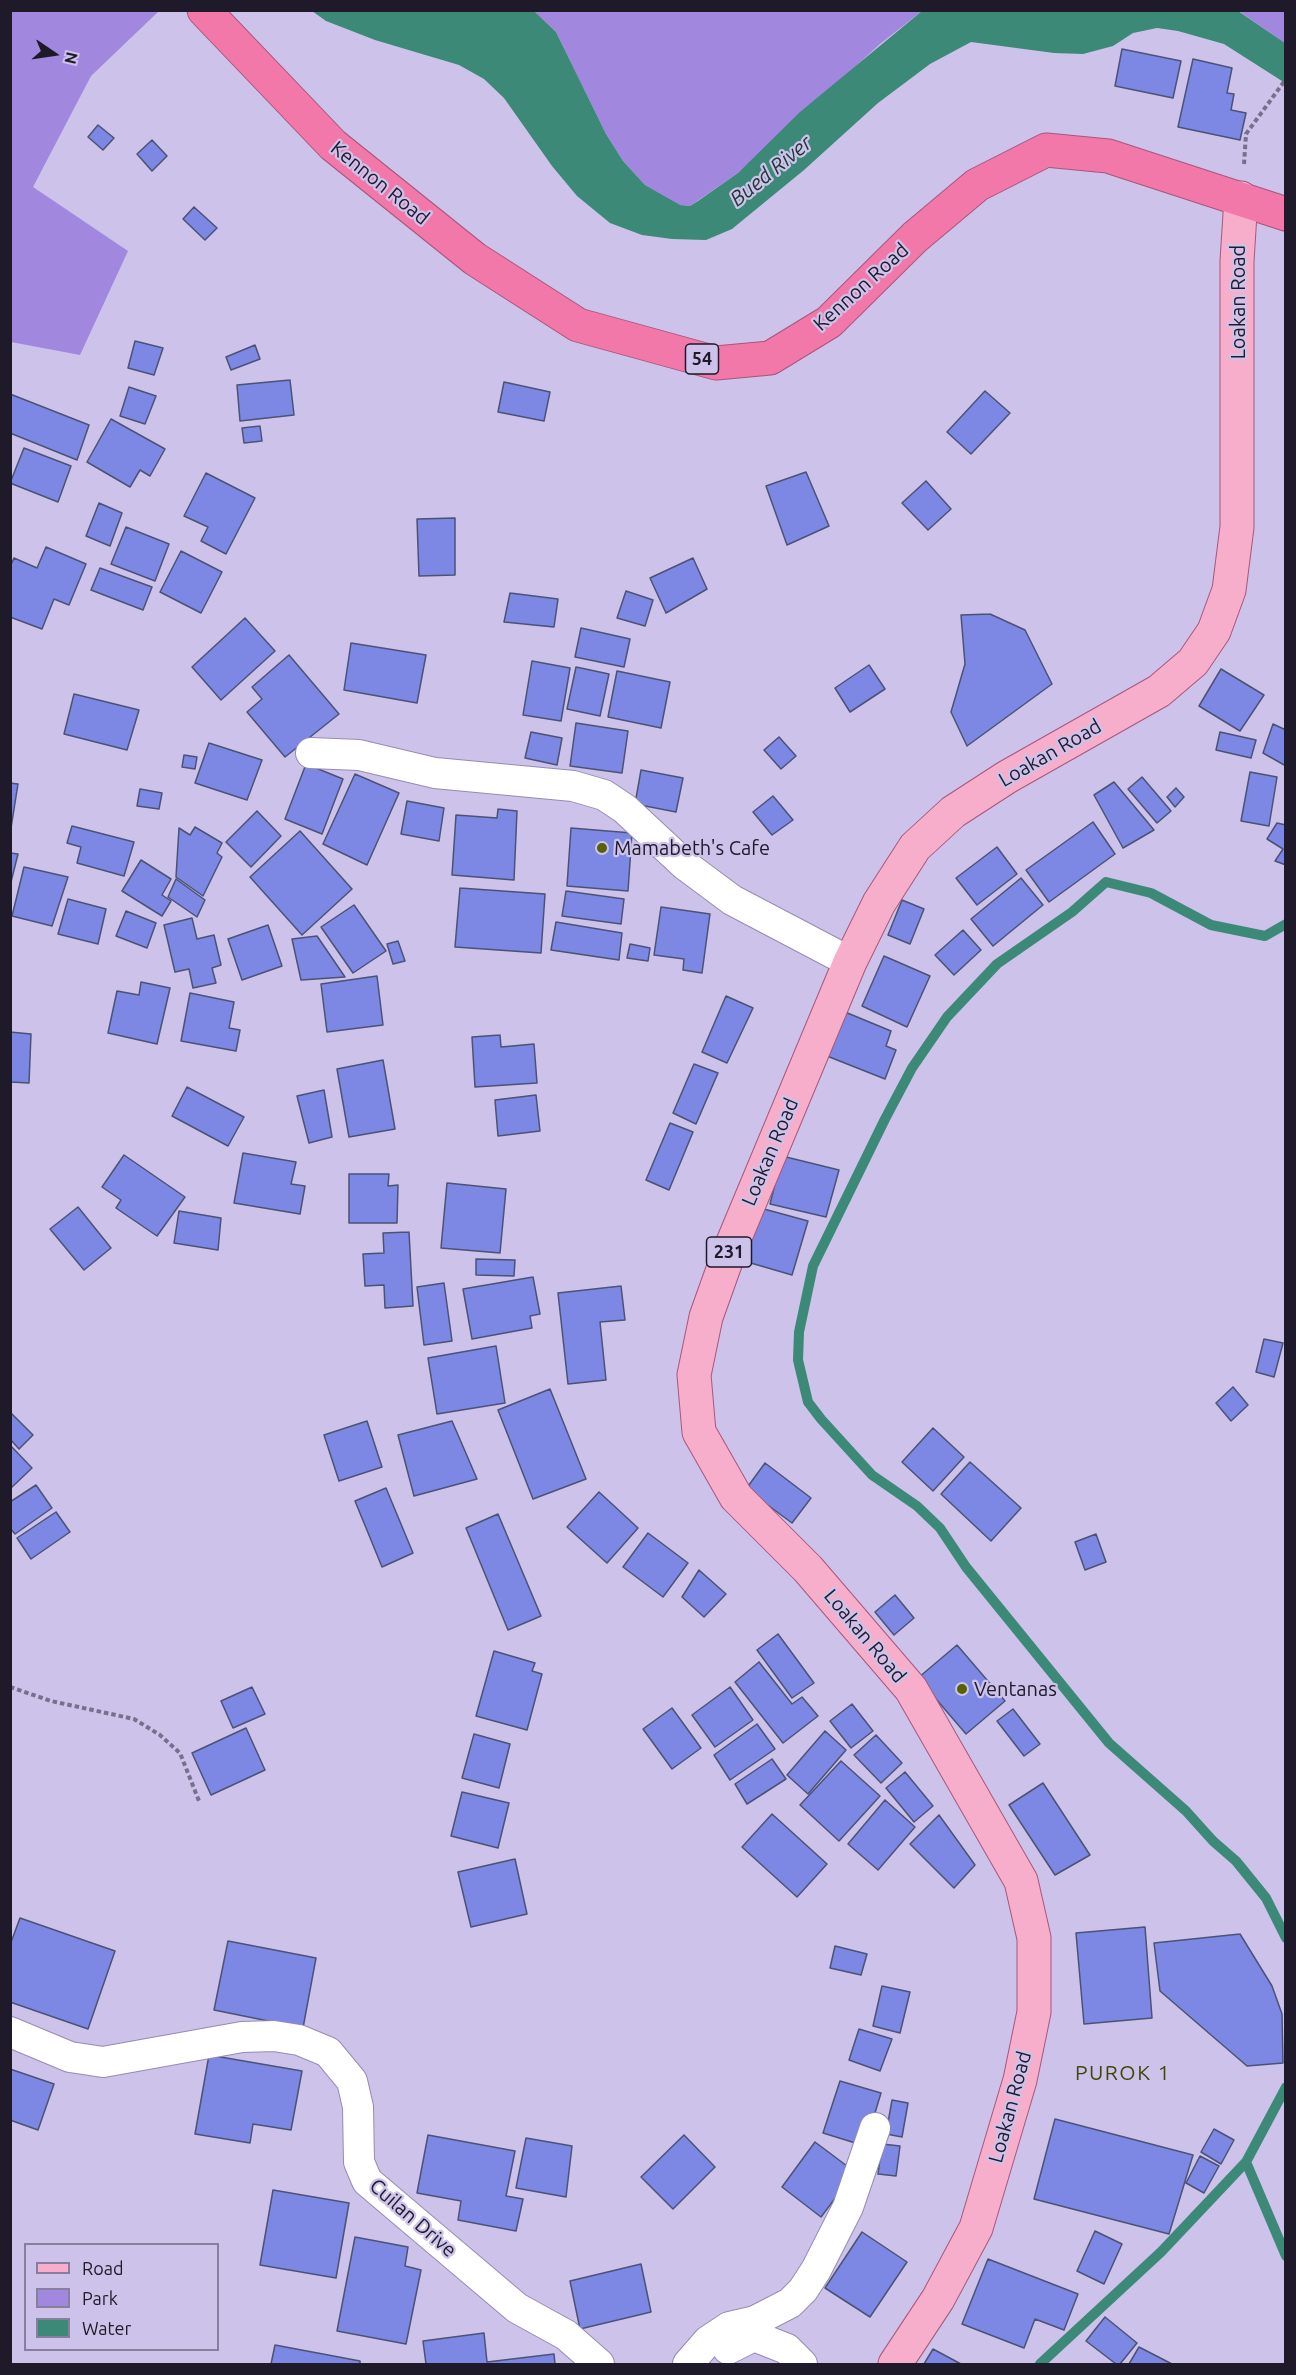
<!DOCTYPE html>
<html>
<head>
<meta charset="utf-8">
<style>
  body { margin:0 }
  #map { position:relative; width:1296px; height:2375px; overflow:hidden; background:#ccc2ea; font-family:Ubuntu,sans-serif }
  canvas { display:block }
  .frame { position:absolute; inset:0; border:12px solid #1e1a29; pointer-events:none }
  .legend { position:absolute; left:24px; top:2243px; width:195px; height:108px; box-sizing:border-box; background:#ccc2ea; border:2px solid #867f9d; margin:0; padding:8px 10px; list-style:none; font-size:18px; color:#1e1a29 }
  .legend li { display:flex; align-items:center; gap:12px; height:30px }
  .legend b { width:30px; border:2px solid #867f9d }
  .north { position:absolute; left:24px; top:24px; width:60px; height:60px; -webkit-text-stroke:4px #ccc2ea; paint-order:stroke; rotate:103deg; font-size:16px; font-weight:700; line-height:24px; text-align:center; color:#1e1a29 }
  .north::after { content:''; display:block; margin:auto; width:21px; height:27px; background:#1e1a29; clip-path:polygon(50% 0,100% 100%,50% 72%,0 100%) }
</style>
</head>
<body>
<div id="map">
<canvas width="1296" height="2375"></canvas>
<div class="frame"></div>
<ul class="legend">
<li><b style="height:8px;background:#f7aecb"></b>Road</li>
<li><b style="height:16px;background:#a188de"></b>Park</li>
<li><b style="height:16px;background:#3c8978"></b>Water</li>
</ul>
<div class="north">N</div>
</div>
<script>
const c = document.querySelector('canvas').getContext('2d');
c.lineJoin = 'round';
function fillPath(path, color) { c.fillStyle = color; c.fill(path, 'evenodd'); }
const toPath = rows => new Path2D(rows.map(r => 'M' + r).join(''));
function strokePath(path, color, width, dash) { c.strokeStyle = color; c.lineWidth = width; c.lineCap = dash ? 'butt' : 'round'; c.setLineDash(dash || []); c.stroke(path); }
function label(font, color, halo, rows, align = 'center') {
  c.font = font + ' Ubuntu,sans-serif'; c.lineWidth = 4.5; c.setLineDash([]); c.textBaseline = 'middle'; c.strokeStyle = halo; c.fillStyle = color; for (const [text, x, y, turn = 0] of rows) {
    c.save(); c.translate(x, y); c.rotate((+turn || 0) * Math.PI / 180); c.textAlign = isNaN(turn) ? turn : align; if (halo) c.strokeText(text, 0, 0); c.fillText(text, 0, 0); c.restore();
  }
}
const green = toPath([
  [10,11,159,11,91,76,33,187,128,251,80,355,11,342],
  [534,11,922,11,880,44,738,173,690,206,679,205,645,185,623,161,606,134,556,32],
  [1238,11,1285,11,1285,43,1240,12]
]);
const water = toPath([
  [312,11,534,11,556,32,606,134,623,161,645,185,680,205,690,206,698,201,738,173,800,112,922,11,1238,11,1285,43,1285,86,1282,81,1224,44,1178,31,1157,28,1133,33,1113,46,1083,54,1054,53,971,42,930,64,878,103,804,170,732,229,706,240,672,239,642,235,610,223,577,196,552,166,504,98,484,79,459,65,375,40,326,21]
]);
const stream = toPath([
  [1286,924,1265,936,1211,925,1151,893,1106,882,1072,912,997,964,947,1017,912,1068,885,1119,813,1266,799,1332,798,1360,808,1402,821,1419,872,1475,917,1506,940,1528,966,1567,1109,1743,1186,1811,1213,1841,1236,1861,1266,1898,1286,1938],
  [1246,2162,1286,2256],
  [1040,2364,1161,2252,1246,2162,1286,2087]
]);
const building = toPath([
  [1122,49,1181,61,1173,98,1115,86,1122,49],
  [1193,59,1232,68,1227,93,1234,94,1231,110,1246,113,1240,140,1178,127,1193,59],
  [98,125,114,138,103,150,88,137,98,125],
  [152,140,167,156,152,171,137,154,152,140],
  [194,207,217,228,205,240,183,219,194,207],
  [135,341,163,348,154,375,128,368,135,341],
  [255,345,260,359,231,370,226,357,255,345],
  [290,380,294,415,240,421,237,385,290,380],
  [504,382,550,392,544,421,498,412,504,382],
  [129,387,156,396,145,424,120,416,129,387],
  [985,391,1010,413,971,454,947,432,985,391],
  [10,394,89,425,77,460,10,433,10,394],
  [111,419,165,449,150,476,140,470,130,487,87,462,111,419],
  [260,426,262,441,244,443,242,428,260,426],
  [24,448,71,466,58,502,10,483,24,448],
  [806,472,829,526,787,545,766,486,806,472],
  [206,473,255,498,226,554,201,541,208,527,184,516,206,473],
  [926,481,951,509,928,530,902,503,926,481],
  [99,503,122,513,110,546,86,536,99,503],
  [455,518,455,575,419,576,417,519,455,518],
  [126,527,169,544,155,581,111,564,126,527],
  [46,547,86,564,69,605,54,599,42,629,10,617,10,567,14,558,37,568,46,547],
  [181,551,222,572,201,613,160,592,181,551],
  [693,558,707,589,666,613,650,578,693,558],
  [100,568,152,587,143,610,91,590,100,568],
  [626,591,653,600,645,626,617,618,626,591],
  [510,593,558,599,554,627,504,622,510,593],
  [990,614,1025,630,1052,684,967,746,951,712,965,664,961,615,990,614],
  [245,618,275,651,221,700,192,667,245,618],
  [581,628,630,639,624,667,575,657,581,628],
  [351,643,426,655,417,703,344,690,351,643],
  [289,655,339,714,285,757,247,712,262,699,252,687,289,655],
  [532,661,570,668,561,721,523,715,532,661],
  [869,665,885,689,850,712,835,688,869,665],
  [576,667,609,674,600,716,567,709,576,667],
  [1221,669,1264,695,1240,731,1199,706,1221,669],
  [617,671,670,682,661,728,608,717,617,671],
  [74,694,139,710,127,750,64,734,74,694],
  [576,723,628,731,622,773,570,766,576,723],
  [1273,724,1286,730,1286,766,1263,753,1273,724],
  [531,732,562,738,557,765,525,758,531,732],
  [1220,732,1256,740,1251,758,1216,750,1220,732],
  [779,737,796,756,781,769,764,750,779,737],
  [209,743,262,760,247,800,195,783,209,743],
  [184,755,197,757,195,769,182,767,184,755],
  [306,764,343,779,322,834,285,819,306,764],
  [641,770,683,778,676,812,635,804,641,770],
  [1250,772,1277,777,1269,826,1241,821,1250,772],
  [355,774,399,793,367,865,323,844,355,774],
  [1142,777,1171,811,1157,823,1128,789,1142,777],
  [1114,782,1154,830,1123,848,1094,795,1114,782],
  [10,783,18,784,11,828,10,828,10,783],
  [1176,788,1184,797,1175,807,1167,797,1176,788],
  [140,789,162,793,159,809,137,806,140,789],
  [773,796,793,820,772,835,753,812,773,796],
  [407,801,444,808,439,841,401,834,407,801],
  [498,809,517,811,514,880,452,875,456,815,497,818,498,809],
  [257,811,281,836,251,867,226,842,257,811],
  [1093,822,1115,854,1049,902,1026,870,1093,822],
  [1277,823,1286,825,1286,865,1275,861,1283,849,1267,839,1277,823],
  [72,826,134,842,124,876,77,863,81,847,67,843,72,826],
  [195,827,222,843,217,853,222,857,203,896,176,877,179,828,190,835,195,827],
  [571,828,632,833,628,891,567,886,571,828],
  [300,831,352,889,302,935,250,877,300,831],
  [997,847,1017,874,977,905,956,878,997,847],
  [10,853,18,854,10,886,10,853],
  [141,860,171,879,162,895,171,901,162,916,122,891,141,860],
  [24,867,68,877,52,926,12,916,24,867],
  [1021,878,1043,905,993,946,971,919,1021,878],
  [176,879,205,900,197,917,168,897,176,879],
  [460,888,545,894,541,953,455,947,460,888],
  [566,891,624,899,621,924,562,916,566,891],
  [68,899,106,909,98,944,58,934,68,899],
  [902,900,924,909,910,944,888,935,902,900],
  [354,905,386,951,353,973,321,927,354,905],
  [661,907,710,914,702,973,683,970,684,959,654,955,661,907],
  [126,911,156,923,147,948,116,936,126,911],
  [192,918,197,939,214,935,221,965,212,968,216,983,193,988,189,969,175,972,164,925,192,918],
  [556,922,622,933,619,960,551,950,556,922],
  [268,925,282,966,242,980,228,939,268,925],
  [963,930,981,950,954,975,935,955,963,930],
  [317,936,345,977,301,980,292,939,317,936],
  [398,941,405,961,393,964,387,944,398,941],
  [630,944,650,948,648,961,627,958,630,944],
  [884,956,930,976,907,1027,862,1006,884,956],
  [377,976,383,1025,327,1032,321,984,377,976],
  [141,982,170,988,157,1044,108,1033,117,991,139,995,141,982],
  [190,993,234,1002,229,1028,240,1030,236,1051,181,1041,190,993],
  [726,996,753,1008,727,1063,702,1052,726,996],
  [845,1012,891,1031,886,1046,896,1050,885,1079,827,1056,845,1012],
  [10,1032,31,1034,29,1083,10,1082,10,1032],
  [500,1035,501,1047,534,1044,537,1083,475,1087,472,1037,500,1035],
  [383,1060,395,1129,349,1137,337,1069,383,1060],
  [694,1064,718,1073,696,1124,673,1113,694,1064],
  [187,1087,244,1117,228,1146,172,1116,187,1087],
  [324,1090,332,1137,309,1143,297,1096,324,1090],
  [536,1095,540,1131,498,1136,495,1100,536,1095],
  [670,1123,693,1132,669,1190,646,1180,670,1123],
  [243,1153,296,1162,291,1184,305,1186,300,1214,234,1203,243,1153],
  [124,1155,185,1197,157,1236,116,1208,121,1200,102,1187,124,1155],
  [782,1156,839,1170,826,1217,770,1204,782,1156],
  [349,1174,389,1174,388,1186,398,1185,397,1223,349,1223,349,1174],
  [447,1183,506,1189,500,1253,441,1248,447,1183],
  [753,1206,808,1221,792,1275,737,1259,753,1206],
  [78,1207,111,1248,84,1270,50,1229,78,1207],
  [179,1211,221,1218,218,1250,174,1243,179,1211],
  [409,1232,413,1306,385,1308,384,1285,365,1286,363,1254,384,1253,383,1233,409,1232],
  [476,1259,515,1260,514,1276,476,1275,476,1259],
  [533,1277,540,1314,530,1316,532,1328,472,1339,463,1289,533,1277],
  [444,1283,452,1341,424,1345,417,1287,444,1283],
  [621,1286,625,1320,600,1322,606,1380,568,1384,558,1293,621,1286],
  [1264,1339,1283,1343,1274,1377,1256,1372,1264,1339],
  [496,1346,505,1403,437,1414,428,1358,496,1346],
  [1233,1387,1248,1405,1231,1421,1216,1403,1233,1387],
  [550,1389,586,1479,533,1499,498,1410,550,1389],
  [10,1412,33,1435,19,1449,10,1439,10,1412],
  [367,1421,382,1467,339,1481,324,1435,367,1421],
  [452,1421,477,1479,414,1496,398,1435,452,1421],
  [933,1428,964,1457,933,1491,902,1462,933,1428],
  [10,1445,32,1468,10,1489,10,1445],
  [970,1462,1021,1508,991,1541,941,1494,970,1462],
  [765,1463,811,1498,792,1523,746,1489,765,1463],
  [36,1485,52,1508,15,1534,10,1528,10,1502,36,1485],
  [386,1488,413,1553,382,1567,355,1501,386,1488],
  [599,1492,638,1528,607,1563,567,1527,599,1492],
  [56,1512,70,1532,31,1559,17,1538,56,1512],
  [498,1514,541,1616,508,1630,466,1528,498,1514],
  [648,1533,688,1563,663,1597,623,1567,648,1533],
  [1096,1534,1106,1562,1085,1570,1075,1542,1096,1534],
  [699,1570,726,1594,704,1617,682,1597,699,1570],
  [895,1595,914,1618,894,1635,875,1612,895,1595],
  [778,1634,814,1683,792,1698,757,1650,778,1634],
  [957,1645,1005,1701,966,1734,918,1678,957,1645],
  [494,1651,535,1663,532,1671,542,1674,527,1730,476,1716,494,1651],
  [759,1662,792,1704,802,1697,818,1716,783,1743,735,1682,759,1662],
  [252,1687,265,1714,233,1728,221,1701,252,1687],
  [730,1687,753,1720,715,1747,692,1715,730,1687],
  [852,1704,873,1731,851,1748,830,1721,852,1704],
  [672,1708,701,1748,672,1769,643,1729,672,1708],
  [1013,1709,1040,1744,1024,1756,997,1721,1013,1709],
  [757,1724,775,1749,730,1780,714,1755,757,1724],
  [246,1728,265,1770,211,1795,192,1753,246,1728],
  [825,1731,846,1750,808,1794,787,1775,825,1731],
  [474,1734,510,1744,499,1788,462,1778,474,1734],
  [876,1735,902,1763,881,1783,854,1755,876,1735],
  [772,1759,786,1779,747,1804,735,1784,772,1759],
  [841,1761,880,1796,839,1841,800,1805,841,1761],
  [905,1772,933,1806,914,1822,886,1788,905,1772],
  [1043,1783,1090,1855,1055,1875,1009,1805,1043,1783],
  [462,1792,509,1803,498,1848,451,1836,462,1792],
  [885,1800,915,1827,878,1870,848,1844,885,1800],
  [772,1814,827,1864,797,1897,742,1847,772,1814],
  [939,1815,975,1865,954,1888,910,1844,939,1815],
  [515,1859,527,1914,471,1927,458,1872,515,1859],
  [20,1918,115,1951,88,2029,10,2002,10,1945,20,1918],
  [1145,1927,1152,2018,1084,2024,1076,1933,1145,1927],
  [1240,1934,1272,1986,1282,2014,1283,2063,1247,2066,1160,1991,1154,1943,1240,1934],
  [228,1941,316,1958,303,2028,214,2010,228,1941],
  [835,1946,867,1954,861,1975,830,1968,835,1946],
  [882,1986,910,1992,900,2033,873,2026,882,1986],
  [859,2029,892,2039,880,2071,849,2060,859,2029],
  [209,2055,302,2071,291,2130,253,2124,250,2143,195,2134,209,2055],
  [10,2069,54,2084,38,2130,10,2120,10,2069],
  [840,2081,881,2093,865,2146,823,2133,840,2081],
  [892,2100,908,2103,902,2137,886,2134,892,2100],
  [1055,2119,1193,2155,1169,2234,1034,2199,1055,2119],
  [1214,2129,1234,2140,1221,2164,1201,2152,1214,2129],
  [428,2135,515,2151,506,2196,523,2199,516,2231,458,2220,461,2201,417,2193,428,2135],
  [684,2135,715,2167,673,2209,641,2177,684,2135],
  [526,2138,572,2146,566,2197,516,2188,526,2138],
  [815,2142,855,2172,821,2217,782,2187,815,2142],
  [882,2144,900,2146,896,2176,878,2174,882,2144],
  [1200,2156,1219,2166,1204,2193,1186,2183,1200,2156],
  [273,2190,349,2203,336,2278,260,2265,273,2190],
  [1095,2231,1122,2244,1104,2284,1077,2271,1095,2231],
  [862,2232,907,2262,870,2317,825,2288,862,2232],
  [355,2237,408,2247,405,2266,421,2270,406,2344,337,2331,355,2237],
  [988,2259,1078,2294,1064,2330,1035,2319,1024,2348,962,2324,988,2259],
  [641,2264,651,2312,580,2329,570,2281,641,2264],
  [1105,2317,1137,2343,1120,2364,1116,2364,1086,2341,1105,2317],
  [484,2333,487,2362,554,2354,555,2364,426,2364,423,2341,484,2333],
  [275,2345,360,2361,360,2364,271,2364,275,2345],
  [1139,2347,1172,2364,1129,2364,1139,2347],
  [933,2349,961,2364,924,2364,933,2349]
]);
const path = toPath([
  [1244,164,1246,134,1286,79],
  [10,1687,51,1701,134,1719,160,1735,180,1753,199,1801]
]);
const street = toPath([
  [311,753,359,755,435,773,573,786,604,795,625,809,685,865,732,900,850,962],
  [10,2032,70,2057,103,2062,242,2037,274,2036,299,2040,328,2052,352,2081,358,2107,359,2162,367,2181,517,2308,566,2335,599,2364],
  [728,2349,754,2336,787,2349,802,2364],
  [688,2364,708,2341,729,2327,755,2321,790,2303,803,2290,816,2270,848,2207,875,2128]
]);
const primary = toPath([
  [895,2364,938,2299,976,2228,1020,2080,1034,2012,1034,1938,1021,1881,911,1689,808,1569,736,1497,699,1432,694,1375,706,1317,731,1247,850,962,879,903,915,847,953,812,1007,777,1159,691,1193,662,1214,631,1229,590,1237,527,1237,261,1241,198]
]);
const highway = toPath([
  [204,10,333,145,475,259,578,325,716,363,770,358,829,322,915,237,977,185,1046,150,1108,156,1286,214]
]);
const markers = [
  [602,848,6,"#576100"],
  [962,1689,6,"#576100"]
];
const shields = [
  [702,359,33],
  [729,1252,45]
];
const shieldNames = [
  ["54",702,359],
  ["231",729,1252]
];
const streetNames = [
  ["Kennon Road",380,183,39],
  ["Kennon Road",861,287,-42],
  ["Loakan Road",1238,302,-90],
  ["Loakan Road",1050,753,-30],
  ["Loakan Road",770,1152,-67],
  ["Loakan Road",865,1636,50],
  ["Loakan Road",1010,2107,-75],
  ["Cuilan Drive",413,2218,41]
];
const poiNames = [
  ["Mamabeth's Cafe",614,848],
  ["Ventanas",974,1689]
];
const waterNames = [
  ["Bued River",771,171,-39]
];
const neighbourhoodNames = [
  ["PUROK 1",1123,2073]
];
fillPath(green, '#a188de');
fillPath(water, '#3c8978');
strokePath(stream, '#3c8978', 10);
fillPath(building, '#7c88e4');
strokePath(building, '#4c5275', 1.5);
strokePath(street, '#968cb2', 32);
strokePath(primary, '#a7577c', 35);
strokePath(highway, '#a7577c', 35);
strokePath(path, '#77708c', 4, [4.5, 3]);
strokePath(street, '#fff', 30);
strokePath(primary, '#f7aecb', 33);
strokePath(highway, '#f178a9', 33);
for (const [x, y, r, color] of markers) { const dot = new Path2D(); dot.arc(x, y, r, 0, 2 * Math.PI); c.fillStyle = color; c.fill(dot); strokePath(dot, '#ccc2ea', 2); }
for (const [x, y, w] of shields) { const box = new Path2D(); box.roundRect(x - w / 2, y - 15, w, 30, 4.5); c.fillStyle = '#ccc2ea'; c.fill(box); strokePath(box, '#1e1a29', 1.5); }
label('bold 18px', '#1e1a29', null, shieldNames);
label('20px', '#1e1a29', '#ccc2ea', streetNames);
label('20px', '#1e1a29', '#ccc2ea', poiNames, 'left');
label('italic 21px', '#203933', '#ccc2ea', waterNames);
c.letterSpacing = '1.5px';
label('21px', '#3f4608', '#ccc2ea', neighbourhoodNames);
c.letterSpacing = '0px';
</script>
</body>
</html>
